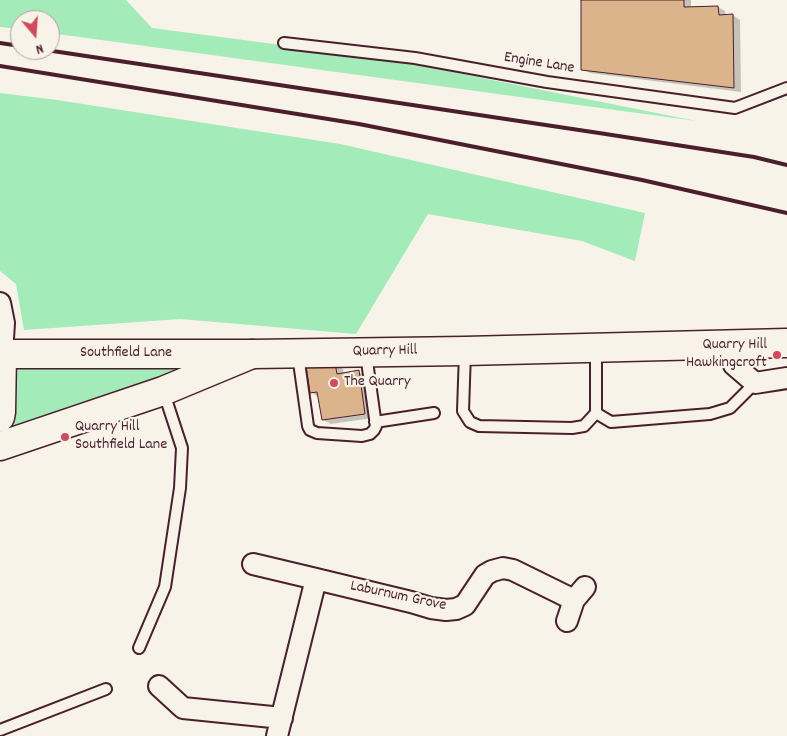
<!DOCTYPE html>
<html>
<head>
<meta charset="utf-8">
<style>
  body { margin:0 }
  #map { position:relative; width:787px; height:736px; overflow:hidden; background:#f7f3e8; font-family:Dekko,sans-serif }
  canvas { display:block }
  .north { position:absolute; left:10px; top:10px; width:50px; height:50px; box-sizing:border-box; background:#f7f3e8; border:1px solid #b29e9c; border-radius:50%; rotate:162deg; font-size:14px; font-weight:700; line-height:20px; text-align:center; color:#4a1f2b }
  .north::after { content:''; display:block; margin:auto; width:18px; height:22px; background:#d1495b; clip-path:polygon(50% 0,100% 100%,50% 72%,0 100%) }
</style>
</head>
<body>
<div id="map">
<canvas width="787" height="736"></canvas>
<div class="north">N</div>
</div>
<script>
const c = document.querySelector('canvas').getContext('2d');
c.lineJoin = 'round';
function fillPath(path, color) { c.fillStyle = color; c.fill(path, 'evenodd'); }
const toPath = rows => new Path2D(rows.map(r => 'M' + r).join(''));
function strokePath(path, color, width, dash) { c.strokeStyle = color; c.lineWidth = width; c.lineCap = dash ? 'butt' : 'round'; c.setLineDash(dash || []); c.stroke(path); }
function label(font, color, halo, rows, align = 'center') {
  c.font = font + ' Dekko,sans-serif'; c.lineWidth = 4.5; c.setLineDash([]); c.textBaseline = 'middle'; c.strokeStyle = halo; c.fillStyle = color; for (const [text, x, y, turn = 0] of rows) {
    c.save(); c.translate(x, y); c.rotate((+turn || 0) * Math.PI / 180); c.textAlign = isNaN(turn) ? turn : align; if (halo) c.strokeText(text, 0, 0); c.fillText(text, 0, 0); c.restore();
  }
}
const green = toPath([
  [0,0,126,0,152,28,274,44,413,64,696,121,50,33,50,20,20,20,20,29,0,27],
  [0,93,57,100,340,144,645,213,635,261,582,241,428,214,356,334,180,319,24,330,16,284,0,271],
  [0,354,252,354,0,446]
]);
const shadow = toPath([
  [583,0,691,0,691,8,718,7,725,11,726,16,733,15,740,20,741,92,590,73,582,69],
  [335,364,343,369,344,374,358,372,366,376,372,418,331,424,323,420,318,397,311,392]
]);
const building = toPath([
  [581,0,684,0,684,7,718,6,719,15,733,14,734,88,581,70,581,0],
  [335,363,337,374,359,370,365,414,322,420,317,392,310,393,306,367,335,363]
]);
const service = toPath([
  [284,43,415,58,547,82,735,108,787,88],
  [465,352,463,411,470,422,479,426,572,428,584,426,596,413,596,350],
  [298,355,308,426,310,430,317,433,362,436,370,434,374,430,376,426,366,354],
  [596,413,611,422,710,414,730,408,755,383],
  [375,422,434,413],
  [139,648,165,587,180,488,182,448,164,393],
  [0,730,106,689]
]);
const minor = toPath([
  [0,303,4,323,2,354],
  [725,344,734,365,755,383,787,378],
  [253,564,316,579,411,602,431,608,446,610,456,609,465,605,485,575,492,571,503,568,513,570,574,600],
  [567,621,574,600,585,587],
  [159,686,183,708,282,718],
  [277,736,316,579]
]);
const secondary = toPath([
  [0,417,1,412,2,354],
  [0,446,163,391,252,354]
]);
const trunk = toPath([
  [0,354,252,354,465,351,787,343]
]);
const rail = toPath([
  [0,43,20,46],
  [46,50,599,133,754,157,787,165],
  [0,66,359,124,642,180,787,213]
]);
const markers = [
  [777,355,5,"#d1495b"],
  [334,383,5,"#d1495b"],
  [65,437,5,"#d1495b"]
];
const streetNames = [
  ["Engine Lane",539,64,9],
  ["Quarry Hill",385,352,-1],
  ["Southfield Lane",126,354],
  ["Laburnum Grove",398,597,12]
];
const poiNames = [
  ["Quarry Hill",767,346,"right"],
  ["Hawkingcroft",767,364,"right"],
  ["The Quarry",344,383],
  ["Quarry Hill",75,428],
  ["Southfield Lane",75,446]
];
fillPath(green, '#a3ecba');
fillPath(shadow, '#0003');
fillPath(building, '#dbb48c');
strokePath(building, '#4a1f2b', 1);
strokePath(service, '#4a1f2b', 14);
strokePath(minor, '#4a1f2b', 24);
strokePath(secondary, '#4a1f2b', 31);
strokePath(trunk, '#4a1f2b', 31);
strokePath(service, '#f7f3e8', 10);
strokePath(minor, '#f7f3e8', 20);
strokePath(secondary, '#f7f3e8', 28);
strokePath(trunk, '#f7f3e8', 28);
strokePath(rail, '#4a1f2b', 4);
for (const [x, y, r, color] of markers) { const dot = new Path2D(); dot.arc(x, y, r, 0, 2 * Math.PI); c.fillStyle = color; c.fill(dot); strokePath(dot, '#f7f3e8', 2); }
label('16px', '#4a1f2b', '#f7f3e8', streetNames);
label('16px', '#4a1f2b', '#f7f3e8', poiNames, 'left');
</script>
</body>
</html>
